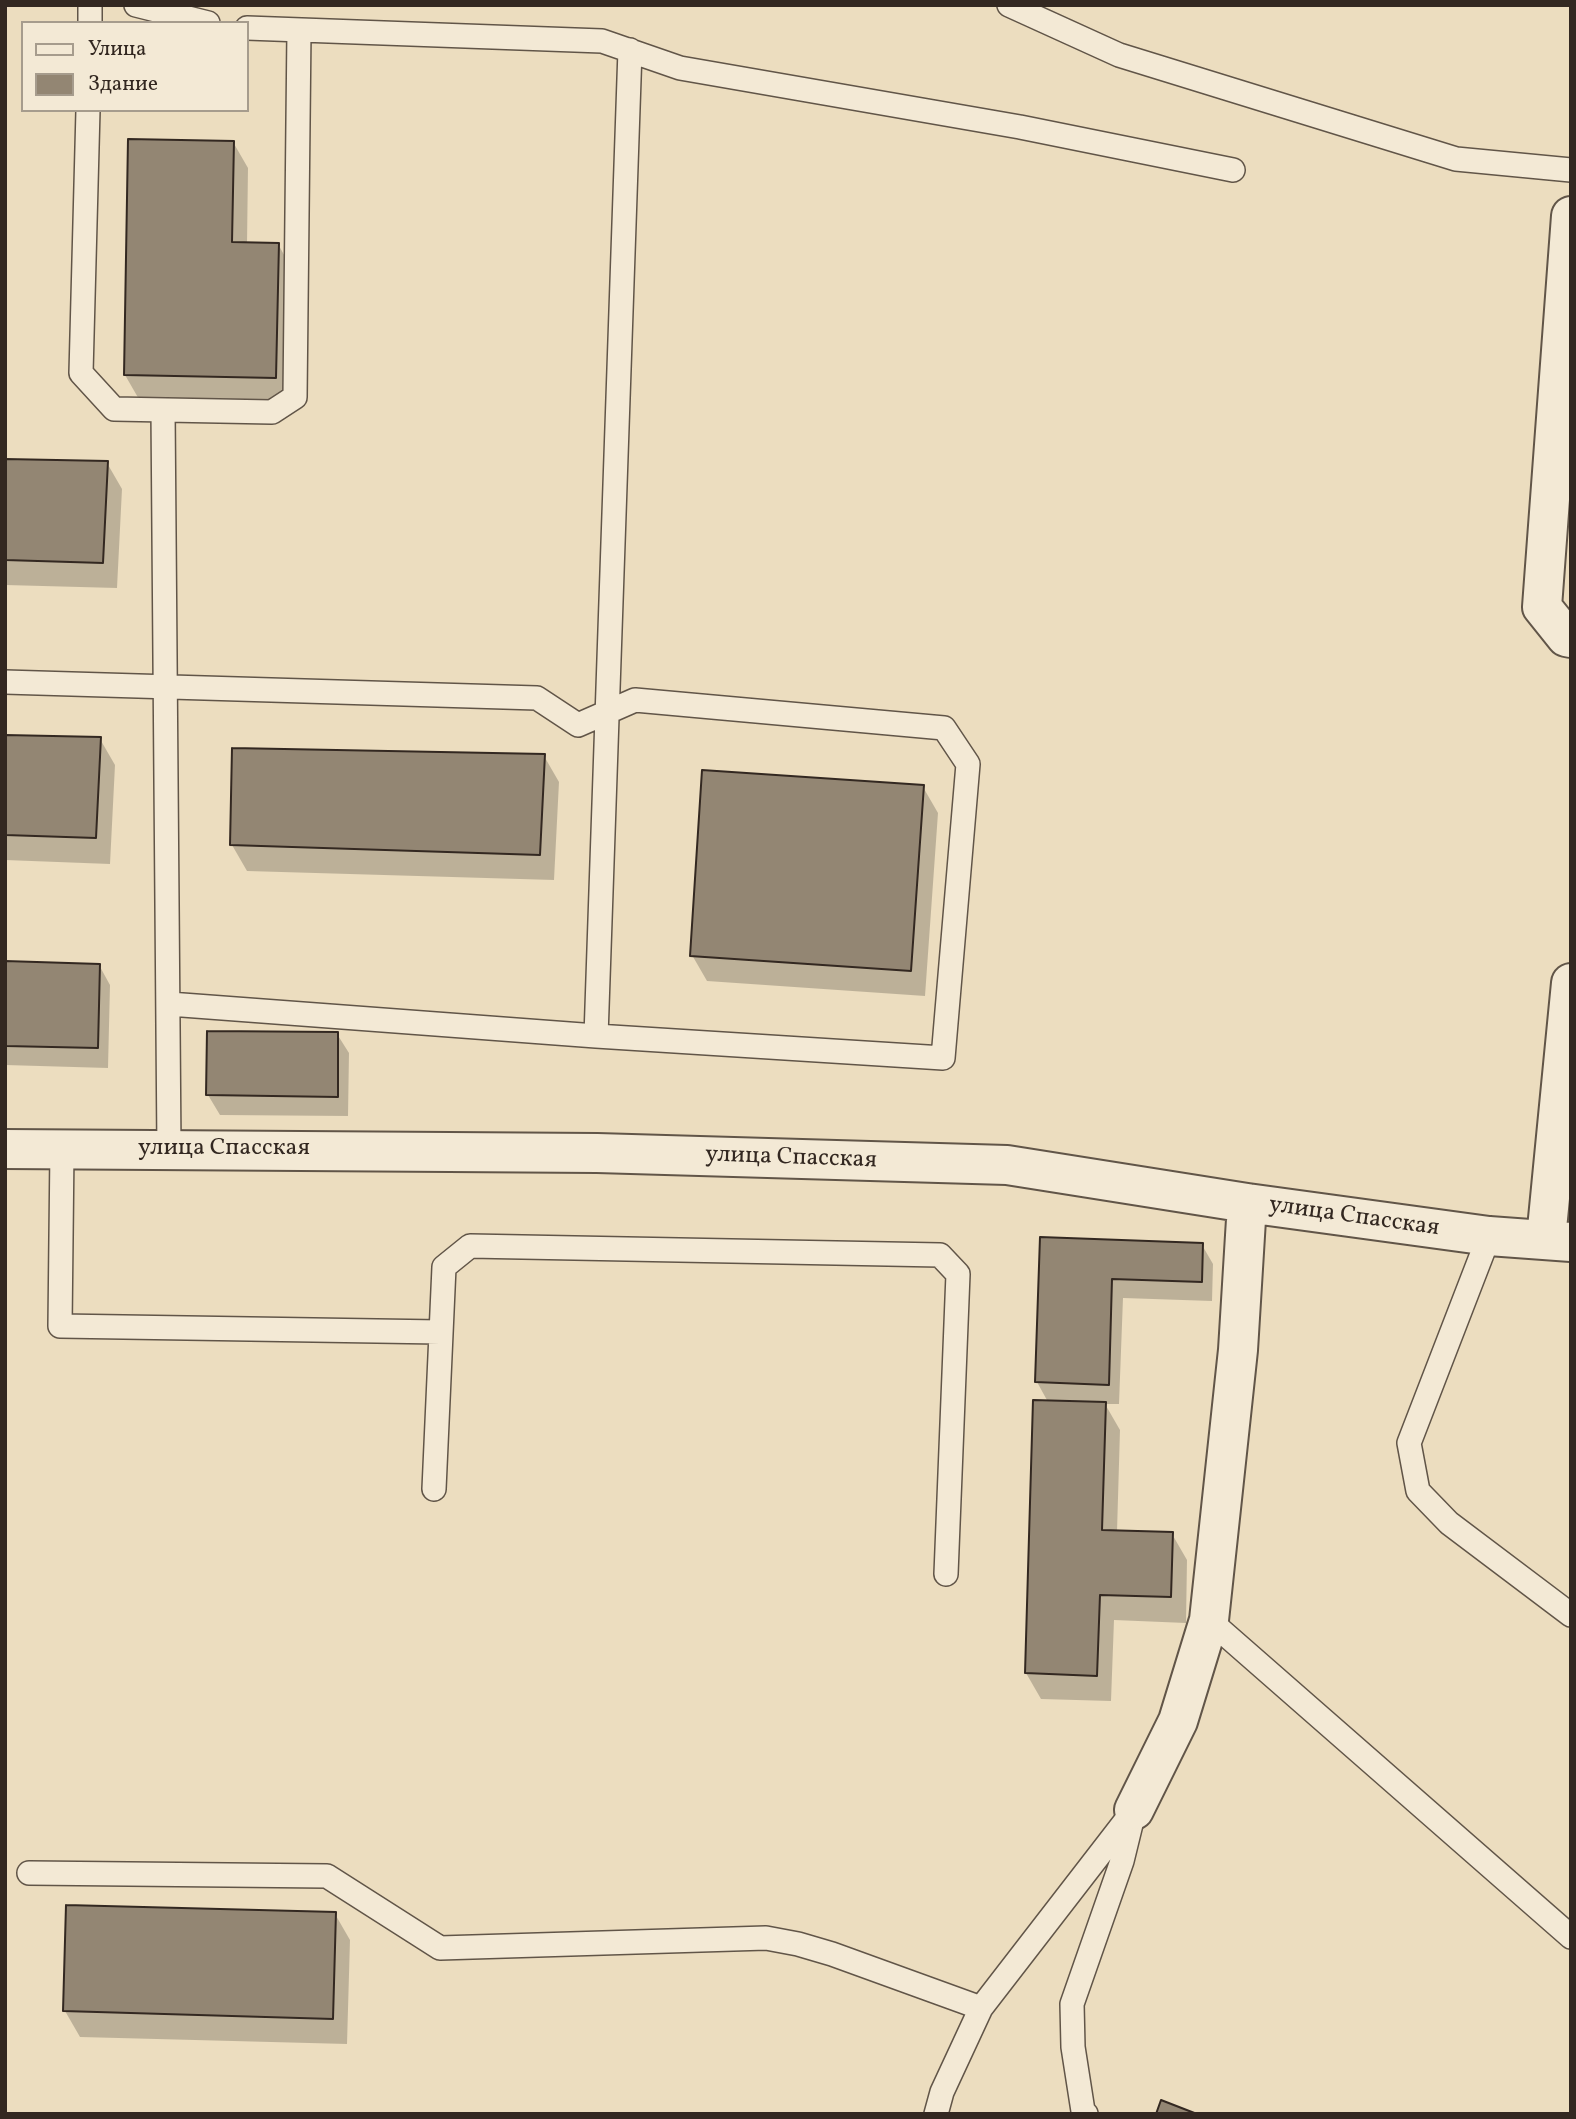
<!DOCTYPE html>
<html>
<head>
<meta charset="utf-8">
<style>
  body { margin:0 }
  #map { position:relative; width:1576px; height:2119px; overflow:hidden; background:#ecddbf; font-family:Vollkorn,serif }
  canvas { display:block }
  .frame { position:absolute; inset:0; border:7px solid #332821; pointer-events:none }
  .legend { position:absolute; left:21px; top:21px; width:228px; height:91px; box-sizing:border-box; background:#f3e9d5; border:2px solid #a69c8d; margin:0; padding:9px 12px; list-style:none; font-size:21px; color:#332821 }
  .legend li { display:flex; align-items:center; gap:14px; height:35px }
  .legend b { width:35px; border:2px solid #a69c8d }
</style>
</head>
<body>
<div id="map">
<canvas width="1576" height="2119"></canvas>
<div class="frame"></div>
<ul class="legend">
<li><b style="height:9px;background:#f3e9d5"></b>Улица</li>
<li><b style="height:19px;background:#938673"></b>Здание</li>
</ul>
</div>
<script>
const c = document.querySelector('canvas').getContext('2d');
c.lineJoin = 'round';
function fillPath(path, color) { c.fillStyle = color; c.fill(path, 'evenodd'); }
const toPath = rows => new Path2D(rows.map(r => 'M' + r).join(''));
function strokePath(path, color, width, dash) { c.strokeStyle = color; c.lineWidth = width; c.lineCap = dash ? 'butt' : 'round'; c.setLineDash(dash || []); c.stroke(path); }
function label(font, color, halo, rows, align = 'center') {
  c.font = font + ' Vollkorn,serif'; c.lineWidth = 7; c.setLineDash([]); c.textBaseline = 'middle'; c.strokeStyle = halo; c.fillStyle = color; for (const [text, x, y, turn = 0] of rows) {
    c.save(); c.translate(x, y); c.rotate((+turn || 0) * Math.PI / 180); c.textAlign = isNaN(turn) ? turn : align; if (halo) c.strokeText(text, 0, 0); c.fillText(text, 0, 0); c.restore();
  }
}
const shadow = toPath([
  [233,142,248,168,247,244,278,244,293,271,290,404,140,401,125,375],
  [5,461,107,463,122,489,117,588,5,585],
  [5,737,100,739,115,765,110,864,5,860],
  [544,756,559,782,554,880,247,871,232,845],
  [923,787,938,813,925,996,707,981,692,955],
  [5,963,99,965,110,985,108,1068,5,1065],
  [337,1034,349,1053,348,1116,220,1115,208,1095],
  [1041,1239,1202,1245,1213,1264,1212,1301,1123,1298,1119,1404,1105,1404,1120,1430,1117,1532,1172,1534,1187,1560,1186,1623,1114,1620,1111,1701,1041,1699,1026,1673,1048,1402,1037,1382],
  [335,1914,350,1940,347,2044,80,2037,65,2011]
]);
const building = toPath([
  [128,139,234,141,232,242,279,243,276,378,124,375,128,139],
  [5,459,108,461,103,563,5,560,5,459],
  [5,735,101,737,96,838,5,835,5,735],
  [232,748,545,754,540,855,230,845,232,748],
  [702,770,924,785,911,971,690,956,702,770],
  [5,961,100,964,98,1048,5,1046,5,961],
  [207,1031,338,1032,338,1097,206,1095,207,1031],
  [1040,1237,1203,1243,1202,1282,1112,1279,1109,1385,1035,1382,1040,1237],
  [1033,1400,1106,1402,1102,1530,1173,1532,1171,1597,1100,1595,1097,1676,1025,1673,1033,1400],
  [66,1905,336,1912,333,2019,63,2011,66,1905],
  [1161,2100,1197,2114,1156,2114,1161,2100]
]);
const lane = toPath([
  [136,5,208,23],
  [1009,5,1119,55,1456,159,1571,170],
  [90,23,90,5],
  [247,28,602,41,680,68,1020,127,1233,170],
  [88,110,81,373,114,409,272,412,295,397,299,30],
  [163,410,169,1150],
  [5,682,537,698,578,725,635,700,944,728,968,764,943,1058,596,1036,169,1004],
  [596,1036,630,50],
  [62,1149,60,1326,440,1332],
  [1489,1236,1409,1443,1418,1491,1449,1523,1571,1615],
  [434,1489,444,1267,470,1246,940,1255,958,1274,946,1574],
  [1209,1620,1571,1937],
  [29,1873,327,1876,440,1948,766,1938,798,1944,832,1954,981,2008],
  [936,2114,942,2092,981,2008,1134,1810],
  [1086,2114,1083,2111,1073,2047,1072,2004,1122,1861,1133,1816]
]);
const street = toPath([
  [1571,216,1542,607,1566,637,1571,638],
  [5,1149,597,1153,1007,1165,1247,1203,1489,1236,1571,1242],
  [1546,1239,1571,983],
  [1134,1810,1178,1721,1209,1620,1238,1350,1247,1203]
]);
const streetNames = [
  ["улица Спасская",224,1150],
  ["улица Спасская",791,1159,2],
  ["улица Спасская",1354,1218,8]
];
fillPath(shadow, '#0003');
fillPath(building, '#938673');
strokePath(building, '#332821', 2);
strokePath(lane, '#615548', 26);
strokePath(street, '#615548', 42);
strokePath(lane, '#f3e9d5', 23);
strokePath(street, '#f3e9d5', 38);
label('24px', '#332821', '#f3e9d5', streetNames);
</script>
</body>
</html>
